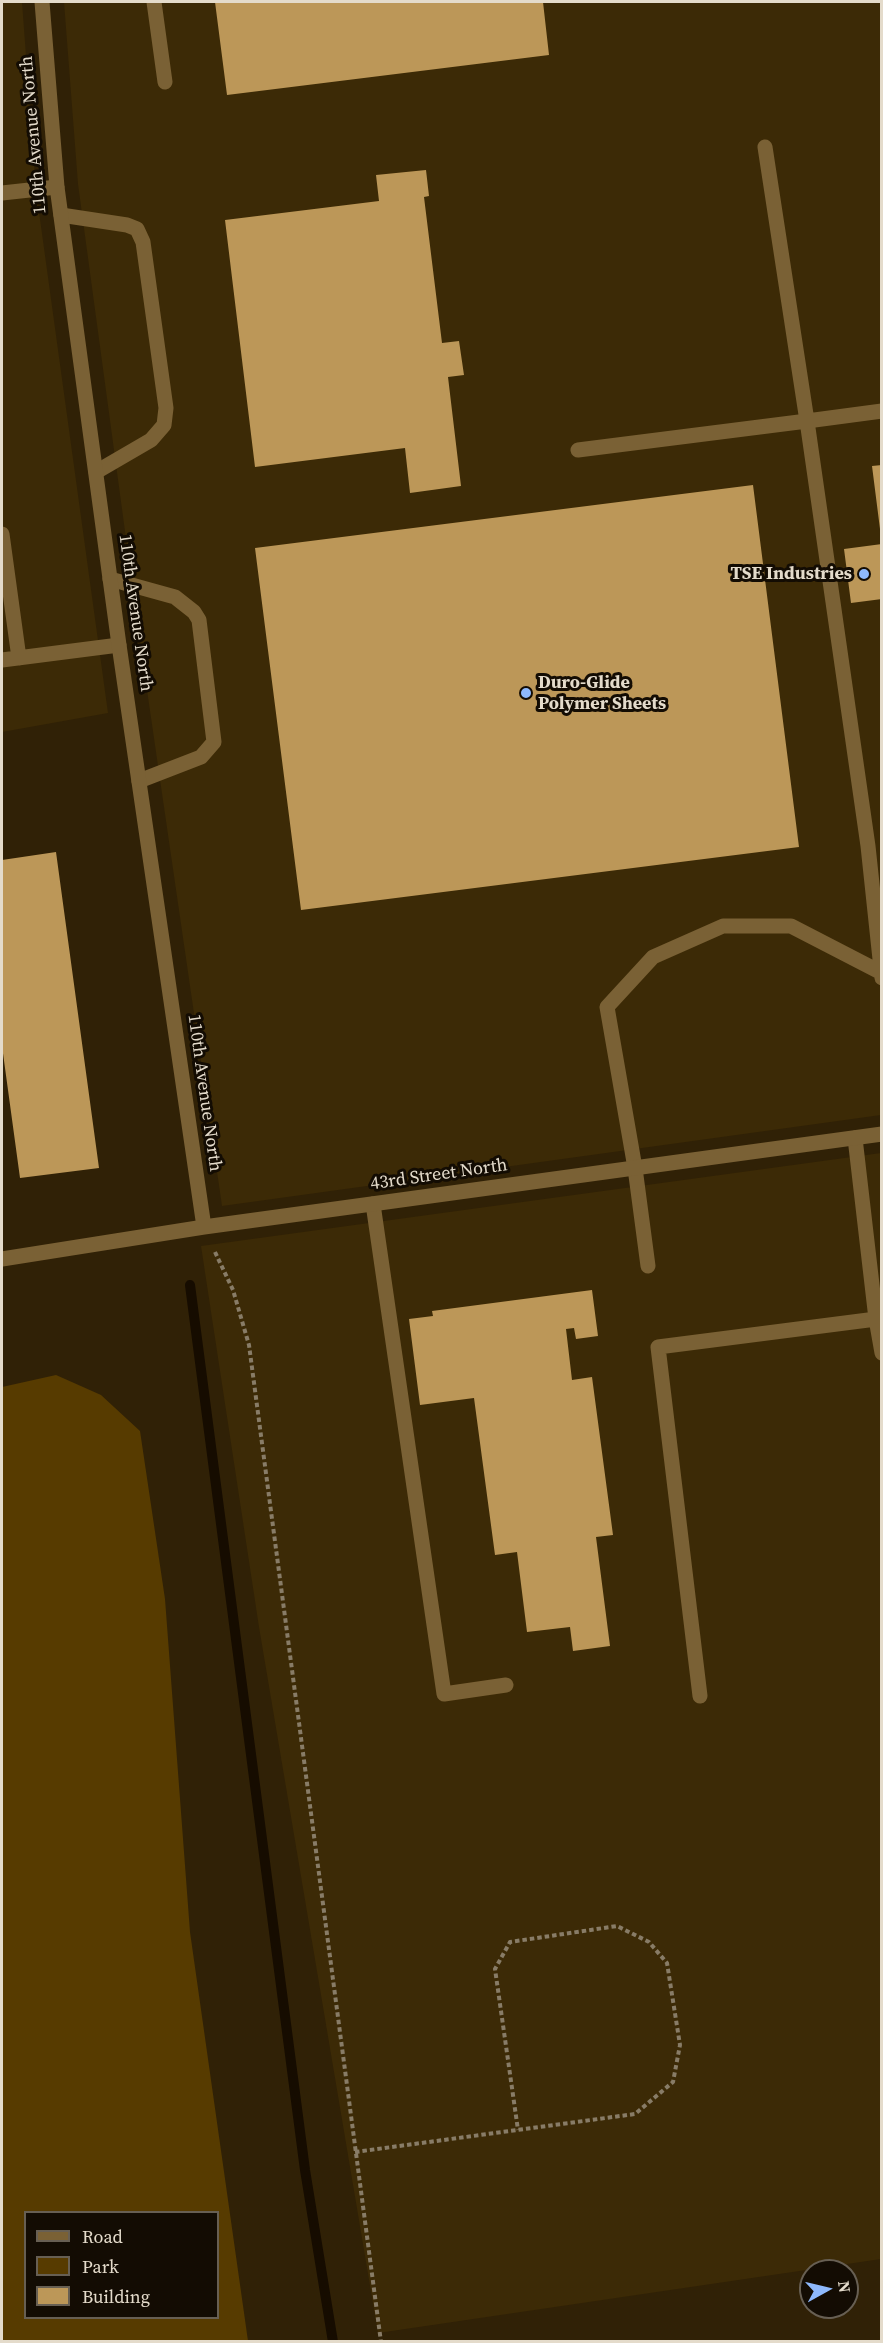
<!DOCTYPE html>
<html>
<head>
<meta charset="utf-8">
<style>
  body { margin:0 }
  #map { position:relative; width:883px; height:2343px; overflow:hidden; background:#302106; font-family:"Source Serif 4",serif }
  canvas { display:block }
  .frame { position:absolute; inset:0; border:3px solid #e4dbcb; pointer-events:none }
  .legend { position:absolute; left:24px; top:2211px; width:195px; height:108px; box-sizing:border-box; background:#130c03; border:2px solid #675f53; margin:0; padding:8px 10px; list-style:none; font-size:18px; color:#e4dbcb }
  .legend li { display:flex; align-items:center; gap:12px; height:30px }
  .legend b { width:30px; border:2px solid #675f53 }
  .north { position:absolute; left:799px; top:2259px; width:60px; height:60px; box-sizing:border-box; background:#130c03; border:2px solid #675f53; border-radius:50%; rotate:82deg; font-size:16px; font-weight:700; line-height:24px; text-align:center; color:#e4dbcb }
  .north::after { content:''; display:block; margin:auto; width:21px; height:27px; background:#8eb9fd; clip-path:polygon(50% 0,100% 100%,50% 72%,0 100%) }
</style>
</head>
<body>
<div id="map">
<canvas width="883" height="2343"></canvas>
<div class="frame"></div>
<ul class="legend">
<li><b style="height:8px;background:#7a6135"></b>Road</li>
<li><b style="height:16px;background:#573b00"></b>Park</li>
<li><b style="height:16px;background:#bc9758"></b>Building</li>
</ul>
<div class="north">N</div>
</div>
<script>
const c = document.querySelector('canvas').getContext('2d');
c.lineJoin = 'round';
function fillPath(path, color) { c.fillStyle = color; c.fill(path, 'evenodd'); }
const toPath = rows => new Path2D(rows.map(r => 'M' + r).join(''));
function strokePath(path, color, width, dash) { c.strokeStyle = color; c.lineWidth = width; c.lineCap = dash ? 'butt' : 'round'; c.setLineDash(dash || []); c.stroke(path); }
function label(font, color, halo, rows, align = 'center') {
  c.font = font + ' "Source Serif 4",serif'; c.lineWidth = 6; c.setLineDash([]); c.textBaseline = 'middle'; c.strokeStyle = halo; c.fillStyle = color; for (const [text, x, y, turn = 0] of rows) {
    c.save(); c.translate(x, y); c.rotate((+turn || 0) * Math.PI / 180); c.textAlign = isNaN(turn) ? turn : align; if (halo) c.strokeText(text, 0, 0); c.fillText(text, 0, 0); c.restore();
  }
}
const built = toPath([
  [2,2,22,2,36,190,108,713,2,732],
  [64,2,881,2,881,1115,222,1206,140,642,78,184],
  [881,1153,881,2259,378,2333,259,1627,201,1246]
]);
const green = toPath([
  [56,1375,101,1395,140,1431,165,1599,190,1932,248,2341,2,2341,2,1387],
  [26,2212,218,2212,218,2318,26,2318]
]);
const stream = toPath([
  [190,1285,305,2170,333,2342]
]);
const building = toPath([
  [215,2,543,2,549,55,227,95],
  [426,170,429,196,424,197,442,343,459,341,464,375,448,377,461,486,410,493,405,448,255,467,225,220,379,201,376,175],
  [882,465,882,529,880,529,872,466],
  [753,485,799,847,301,910,255,548],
  [882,544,882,599,851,603,844,549],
  [56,852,99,1168,20,1178,2,1046,2,860],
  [592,1290,598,1336,576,1339,574,1328,566,1329,572,1380,592,1377,613,1535,596,1537,610,1646,573,1651,570,1627,527,1632,517,1552,495,1555,474,1398,420,1405,409,1319,433,1316,432,1311]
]);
const path = toPath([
  [215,1252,233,1290,249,1345,381,2342],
  [355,2152,635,2114,673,2082,680,2045,667,1963,649,1942,617,1926,510,1942,495,1969,518,2130]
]);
const service = toPath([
  [154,2,165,82],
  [2,193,57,187],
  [61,215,127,225,137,229,143,242,166,408,164,425,151,440,96,472],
  [882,411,807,421,868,846,882,978],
  [578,450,807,421,765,147],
  [2,534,19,658],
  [110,579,175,597,194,612,199,620,214,742,201,757,139,781],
  [2,660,119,645],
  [373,1204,444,1694,506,1685],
  [648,1266,635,1168,607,1007,653,957,723,926,791,926,882,973],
  [876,1319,882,1353],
  [700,1696,658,1347,876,1319,855,1138]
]);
const tertiary = toPath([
  [42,2,57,187,119,645,204,1227],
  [2,1259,204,1227,882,1134]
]);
const markers = [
  [864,574,6,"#8eb9fd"],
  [526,693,6,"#8eb9fd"]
];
const streetNames = [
  ["110th Avenue North",34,135,-95],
  ["110th Avenue North",135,613,82],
  ["110th Avenue North",204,1093,82],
  ["43rd Street North",439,1175,-8]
];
const poiNames = [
  ["TSE Industries",852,574],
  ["Duro-Glide",538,683,"left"],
  ["Polymer Sheets",538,704,"left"]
];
fillPath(built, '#3c2a06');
fillPath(green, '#573b00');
strokePath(stream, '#160c00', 10);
fillPath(building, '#bc9758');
strokePath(path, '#887c67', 4, [4.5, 3]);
strokePath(service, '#7a6135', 15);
strokePath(tertiary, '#7a6135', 15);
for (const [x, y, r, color] of markers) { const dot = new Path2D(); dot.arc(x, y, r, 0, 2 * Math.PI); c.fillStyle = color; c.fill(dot); strokePath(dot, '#130c03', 2); }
label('18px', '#e4dbcb', '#130c03', streetNames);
label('bold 18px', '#e4dbcb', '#130c03', poiNames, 'right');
</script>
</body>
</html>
